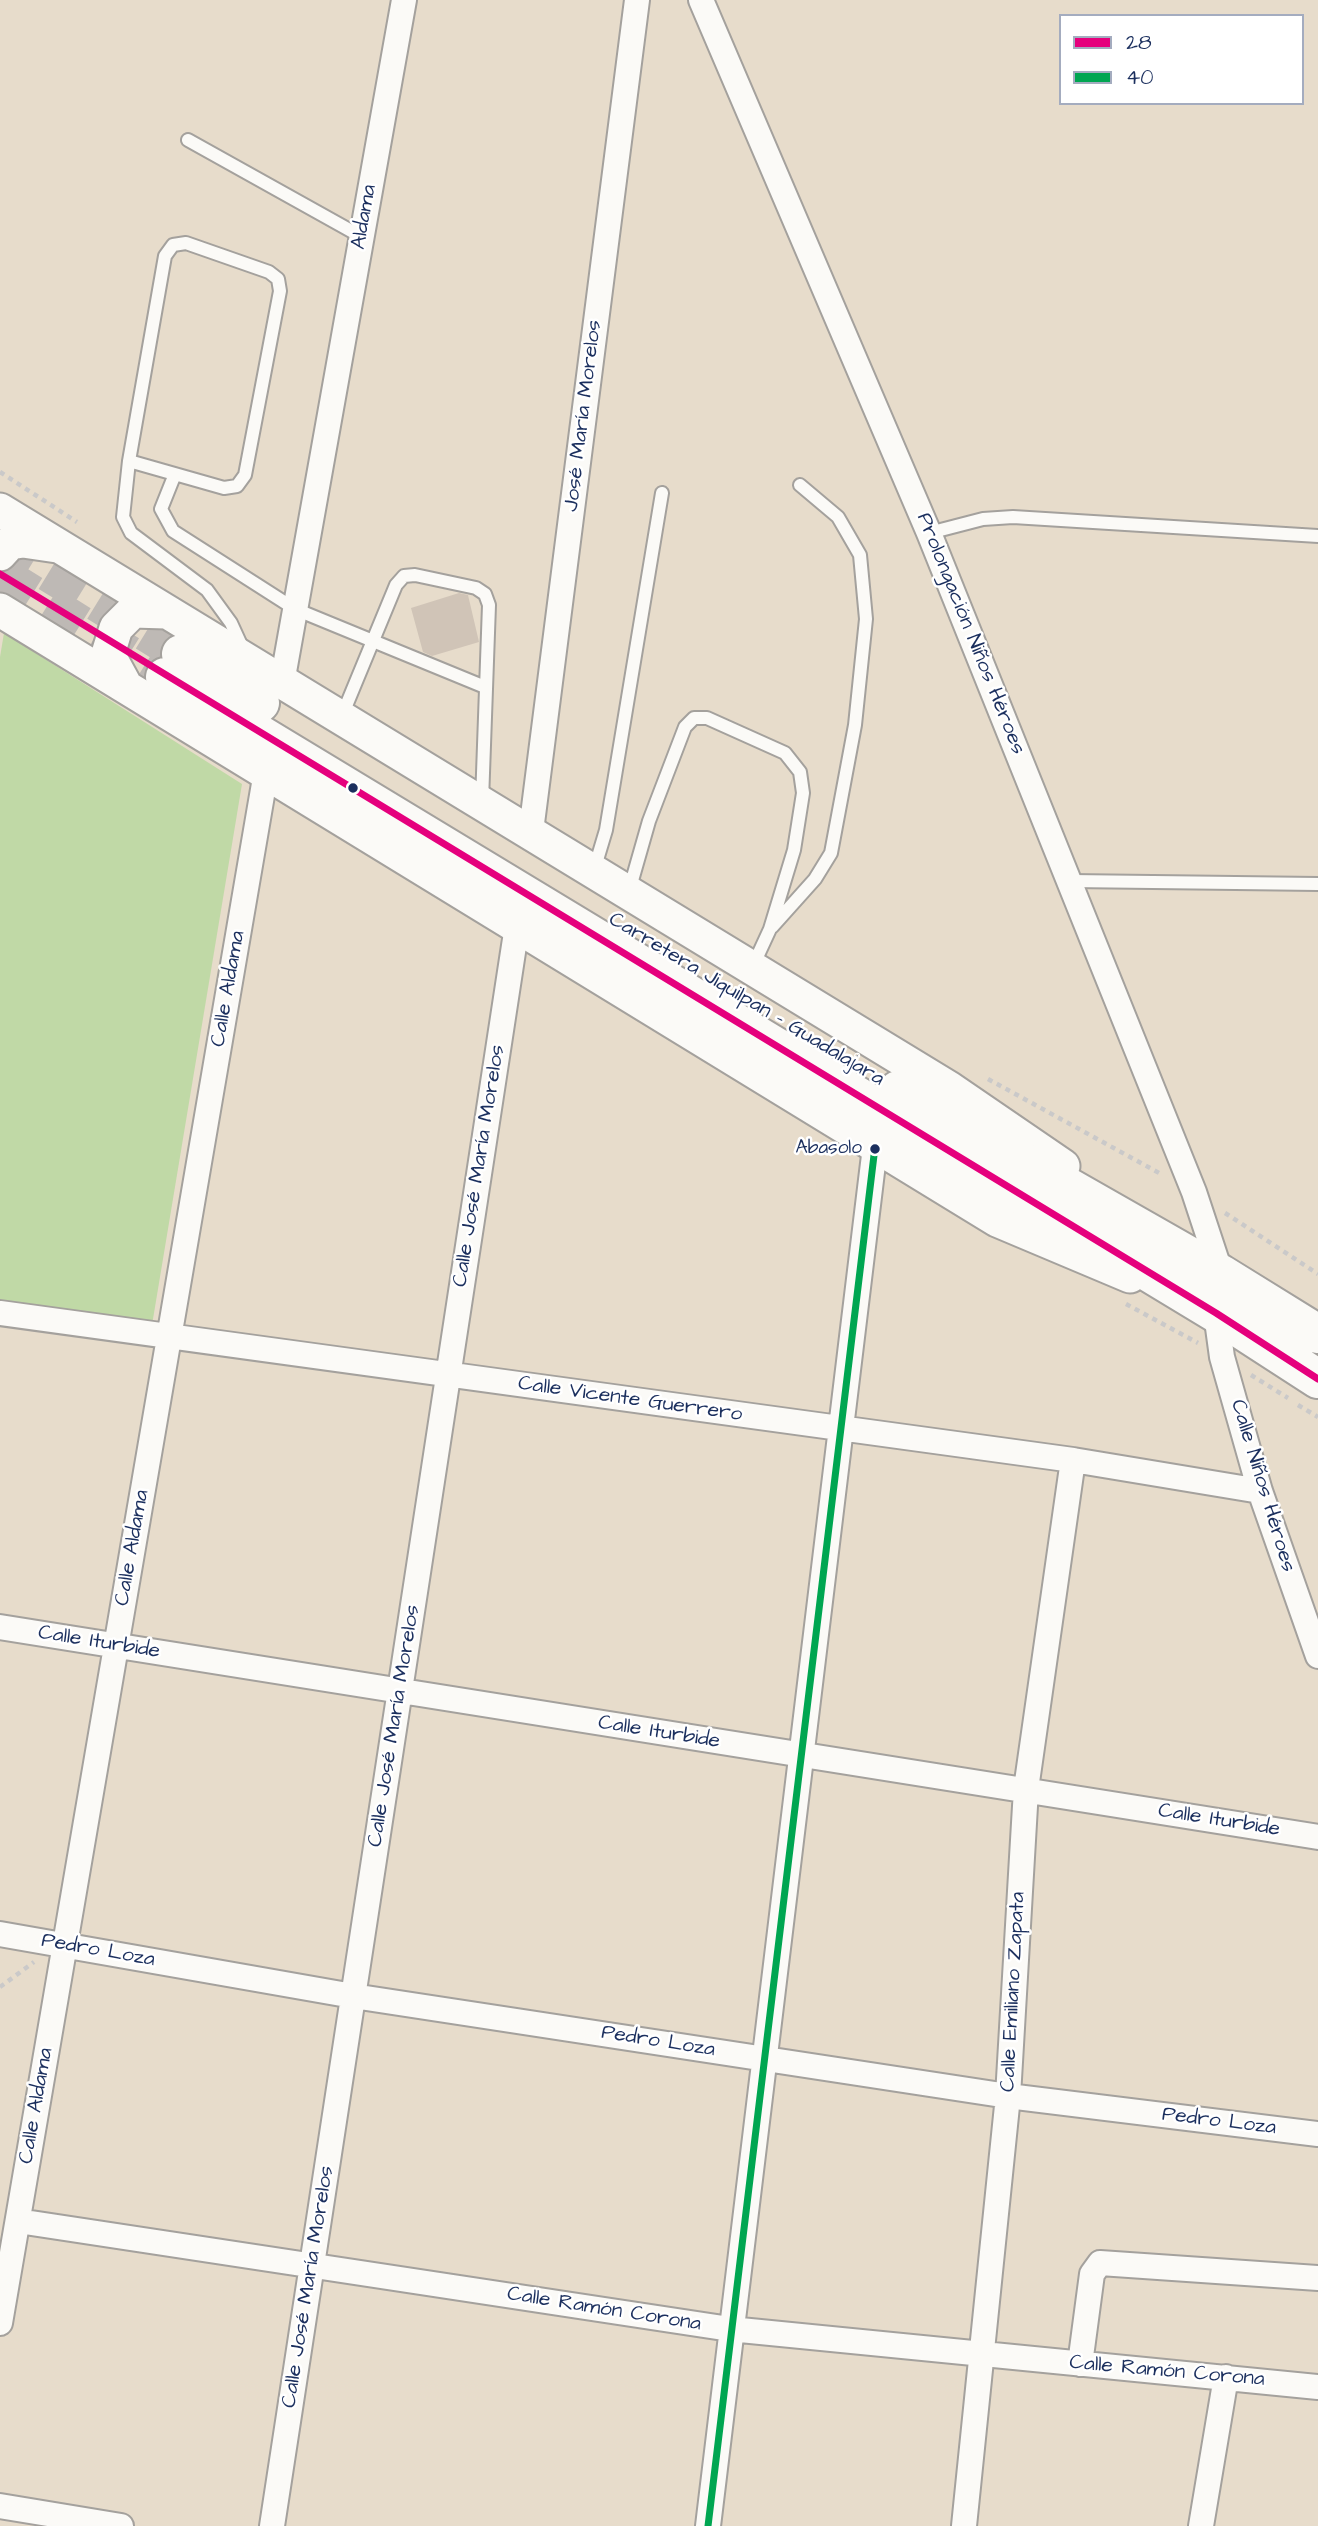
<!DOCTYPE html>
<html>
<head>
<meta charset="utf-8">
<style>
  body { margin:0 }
  #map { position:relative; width:1318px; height:2526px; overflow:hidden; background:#e7dccb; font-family:"Architects Daughter",sans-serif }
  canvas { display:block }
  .legend { position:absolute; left:1059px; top:14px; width:245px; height:91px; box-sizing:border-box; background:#fff; border:2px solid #a4acbf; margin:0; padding:9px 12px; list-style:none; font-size:21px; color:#1b2f5e }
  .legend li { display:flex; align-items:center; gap:14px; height:35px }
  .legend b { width:35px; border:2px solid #a4acbf }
</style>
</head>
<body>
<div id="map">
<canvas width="1318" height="2526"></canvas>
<ul class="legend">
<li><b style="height:9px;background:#e5007d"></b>28</li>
<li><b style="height:9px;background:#00a651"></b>40</li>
</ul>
</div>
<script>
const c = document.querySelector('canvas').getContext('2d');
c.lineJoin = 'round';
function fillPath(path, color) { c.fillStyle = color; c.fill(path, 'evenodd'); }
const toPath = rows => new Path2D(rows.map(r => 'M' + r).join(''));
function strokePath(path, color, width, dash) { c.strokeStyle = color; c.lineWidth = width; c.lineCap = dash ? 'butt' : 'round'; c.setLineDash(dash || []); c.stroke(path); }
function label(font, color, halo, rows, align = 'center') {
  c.font = font + ' "Architects Daughter",sans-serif'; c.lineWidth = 5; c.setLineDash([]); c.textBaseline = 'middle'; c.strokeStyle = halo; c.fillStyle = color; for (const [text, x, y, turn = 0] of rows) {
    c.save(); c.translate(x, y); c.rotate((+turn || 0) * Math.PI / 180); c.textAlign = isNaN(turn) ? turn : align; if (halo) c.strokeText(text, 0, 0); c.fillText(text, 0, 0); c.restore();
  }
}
const green = toPath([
  [4,633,242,784,152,1325,0,1303,0,657]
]);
const building = toPath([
  [459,593,468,595,479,642,432,656,423,652,411,608]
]);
const highwayTunnel = toPath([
  [0,543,181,654],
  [0,574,165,677]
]);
const path = toPath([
  [0,472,77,522],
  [988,1079,1161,1174],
  [1225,1213,1318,1274],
  [1126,1304,1198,1343],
  [1251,1375,1288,1398],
  [1298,1405,1318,1417],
  [0,1987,34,1962]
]);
const lane = toPath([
  [188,140,362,237],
  [129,461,224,488,237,486,245,475,280,291,278,279,269,272,186,243,173,245,165,256,129,461,123,517,131,533,207,590,231,623,242,647],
  [175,474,161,509,173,531,295,609,485,687],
  [929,533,983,519,1013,517,1318,536],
  [341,718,396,585,404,576,415,575,476,588,485,594,489,605,482,801],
  [594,870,606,830,662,493],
  [1070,881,1318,884],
  [629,891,649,821,685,727,694,718,707,718,785,753,800,772,803,793,794,850,770,929,752,968],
  [772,927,815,879,831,853,855,725,866,619,860,555,838,517,800,485]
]);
const street = toPath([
  [701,0,929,533,1194,1192,1221,1274],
  [282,683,404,0],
  [531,831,637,0],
  [0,1313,1073,1460,1260,1491],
  [1216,1313,1222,1357,1260,1491,1318,1656],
  [0,1627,1318,1837],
  [0,1934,353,1996,1008,2096,1318,2134],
  [18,2221,730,2329,1318,2387],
  [0,2323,266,772],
  [1080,2364,1092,2274,1100,2263,1318,2278],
  [0,2506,121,2526],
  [272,2526,517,926],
  [708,2526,875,1147],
  [964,2526,1008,2096,1026,1789,1073,1460],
  [1201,2526,1226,2377]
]);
const secondary = toPath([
  [0,510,949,1088,1063,1166],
  [0,554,10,543,23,541,57,546],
  [0,610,997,1220,1130,1276],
  [125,685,108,654,116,628,133,611,166,612]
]);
const highway = toPath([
  [181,654,260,703],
  [165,677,1216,1313,1318,1379],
  [898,1090,1221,1274,1318,1334]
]);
const bus1 = toPath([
  [0,574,1216,1313,1318,1379]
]);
const bus2 = toPath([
  [708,2526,875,1147]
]);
const markers = [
  [353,788,6,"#1b2f5e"],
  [875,1149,6,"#1b2f5e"]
];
const busNames = [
  ["Abasolo",862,1149]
];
const streetNames = [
  ["Aldama",365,217,-80],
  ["José María Morelos",584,416,-83],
  ["Prolongación Niños Héroes",970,634,68],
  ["Calle Aldama",229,989,-80],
  ["Carretera Jiquilpan - Guadalajara",746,1000,31],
  ["Calle José María Morelos",480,1166,-81],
  ["Calle Vicente Guerrero",630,1400,8],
  ["Calle Niños Héroes",1262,1486,73],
  ["Calle Aldama",133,1548,-80],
  ["Calle Iturbide",99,1643,9],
  ["Calle José María Morelos",395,1726,-81],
  ["Calle Iturbide",659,1733,9],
  ["Calle Iturbide",1219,1821,9],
  ["Pedro Loza",98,1951,10],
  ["Calle Emiliano Zapata",1014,1992,-87],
  ["Pedro Loza",658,2042,9],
  ["Calle Aldama",37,2106,-80],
  ["Pedro Loza",1219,2122,7],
  ["Calle José María Morelos",309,2287,-81],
  ["Calle Ramón Corona",604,2310,9],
  ["Calle Ramón Corona",1167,2372,5]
];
fillPath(green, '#c0d9a6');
fillPath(building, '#d0c4b7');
strokePath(highwayTunnel, '#beb9b5', 38, [38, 19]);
strokePath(lane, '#a4a19d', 16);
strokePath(street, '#a4a19d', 28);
strokePath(secondary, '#a4a19d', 37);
strokePath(highway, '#a4a19d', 42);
strokePath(path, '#cac9c9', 4.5, [5, 5]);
strokePath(lane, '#fbfaf7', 12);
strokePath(street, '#fbfaf7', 24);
strokePath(secondary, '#fbfaf7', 33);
strokePath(highway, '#fbfaf7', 38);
strokePath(bus1, '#e5007d', 7);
strokePath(bus2, '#00a651', 7);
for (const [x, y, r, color] of markers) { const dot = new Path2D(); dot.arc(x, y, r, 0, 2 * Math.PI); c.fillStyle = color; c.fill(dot); strokePath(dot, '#fff', 2.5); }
label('19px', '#1b2f5e', '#fff', busNames, 'right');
label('21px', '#1b2f5e', '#fff', streetNames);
</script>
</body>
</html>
